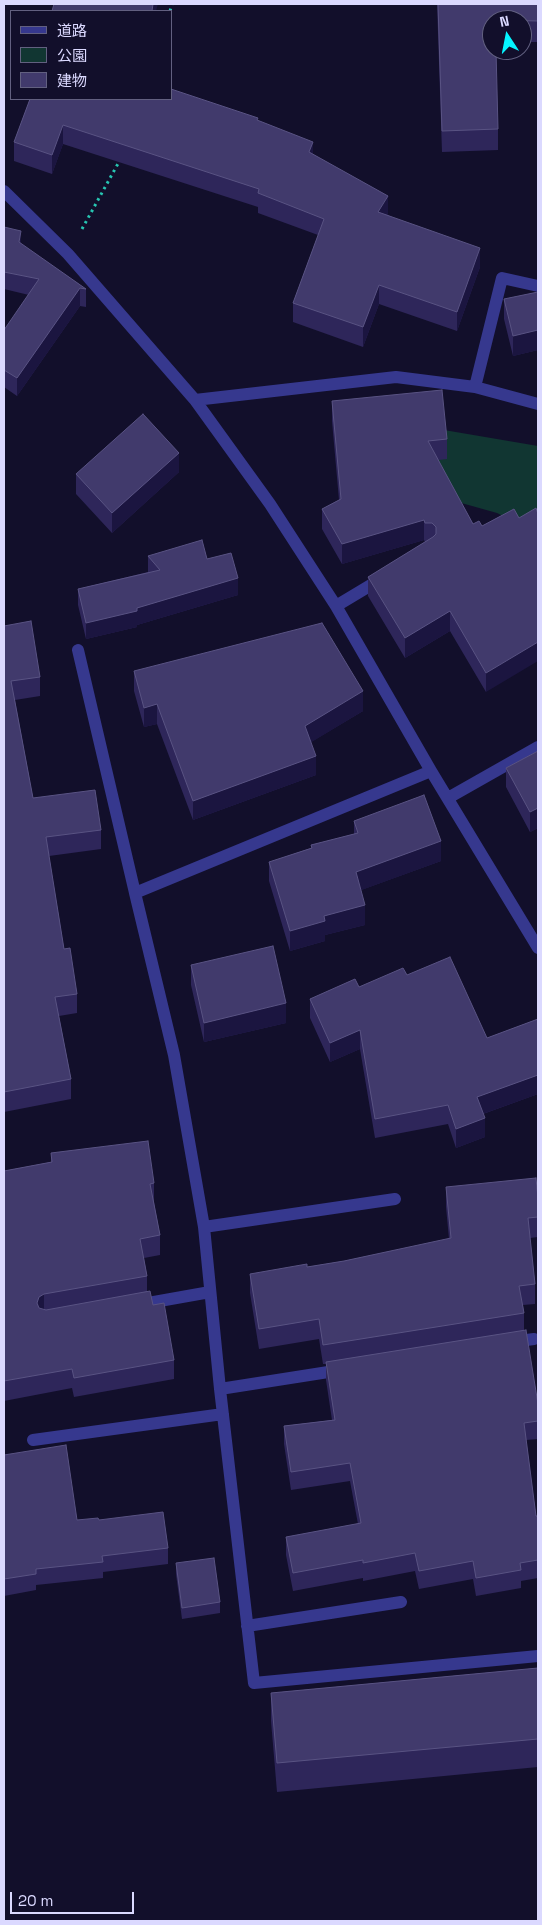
<!DOCTYPE html>
<html>
<head>
<meta charset="utf-8">
<style>
  body { margin:0 }
  #map { position:relative; width:542px; height:1925px; overflow:hidden; background:#120f2b; font-family:"Space Grotesk","Noto Sans JP",sans-serif }
  canvas { display:block }
  .frame { position:absolute; inset:0; border:5px solid #dbd9ff; pointer-events:none }
  .legend { position:absolute; left:10px; top:10px; width:162px; height:90px; box-sizing:border-box; background:#120f2b; border:1px solid #626080; margin:0; padding:6px 9px; list-style:none; font-size:15px; color:#dbd9ff }
  .legend li { display:flex; align-items:center; gap:10px; height:25px }
  .legend b { width:25px; border:1px solid #626080 }
  .north { position:absolute; left:482px; top:10px; width:50px; height:50px; box-sizing:border-box; background:#120f2b; border:1px solid #626080; border-radius:50%; rotate:349deg; font-size:14px; font-weight:700; line-height:20px; text-align:center; color:#dbd9ff }
  .north::after { content:''; display:block; margin:auto; width:18px; height:22px; background:#05f5ff; clip-path:polygon(50% 0,100% 100%,50% 72%,0 100%) }
  .scale { position:absolute; left:10px; top:1892px; width:124px; height:22px; box-sizing:border-box; border:2px solid #dbd9ff; border-top:0; padding-left:6px; font-size:15px; line-height:18px; white-space:nowrap; color:#dbd9ff; -webkit-text-stroke:4px #120f2b; paint-order:stroke }
</style>
</head>
<body>
<div id="map">
<canvas width="542" height="1925"></canvas>
<div class="frame"></div>
<ul class="legend">
<li><b style="height:6px;background:#36388e"></b>道路</li>
<li><b style="height:14px;background:#113632"></b>公園</li>
<li><b style="height:14px;background:#413a6c"></b>建物</li>
</ul>
<div class="north">N</div>
<div class="scale">20 m</div>
</div>
<script>
const c = document.querySelector('canvas').getContext('2d');
c.lineJoin = 'round';
function fillPath(path, color) { c.fillStyle = color; c.fill(path, 'evenodd'); }
const toPath = rows => new Path2D(rows.map(r => 'M' + r).join(''));
function strokePath(path, color, width, dash) { c.strokeStyle = color; c.lineWidth = width; c.lineCap = dash ? 'butt' : 'round'; c.setLineDash(dash || []); c.stroke(path); }
const green = toPath([
  [444,430,538,446,538,533,497,513,440,497,422,465]
]);
const path = toPath([
  [170,11,172,4],
  [82,229,120,160]
]);
const minor = toPath([
  [4,191,68,254,195,400,270,504,336,606,431,771,538,948],
  [475,387,502,278,538,286],
  [195,400,396,377,475,387,538,404],
  [336,606,381,579],
  [78,650,135,893],
  [431,771,135,893,174,1055,204,1227,220,1389,254,1683,538,1656],
  [448,798,538,747],
  [204,1227,395,1199],
  [137,1305,210,1292],
  [511,1342,534,1339],
  [220,1389,341,1370],
  [33,1440,223,1414],
  [247,1626,401,1602]
]);
const wall = toPath([
  [437,4,538,4,538,42,522,42,522,20,492,20,498,129,498,150,442,152],
  [29,99,171,99,258,121,313,154,388,215,480,267,457,331,379,304,363,347,293,322,293,303,318,235,258,213,258,207,63,144,52,174,14,161,14,142,29,102],
  [4,227,21,244,86,289,86,307,80,306,17,396,4,387,4,330,29,295,4,289],
  [538,292,538,350,513,356,504,319,504,299],
  [332,401,447,439,447,459,438,460,473,524,482,526,514,509,486,692,450,631,405,658,368,596,368,577,425,542,424,540,342,564,322,529,322,509,339,500,332,421],
  [179,472,112,533,76,494,76,474],
  [148,556,207,559,238,595,137,625,137,627,86,639,78,605,78,589,148,572],
  [4,626,40,677,40,696,15,700,33,798,101,830,101,849,49,856,64,949,77,994,77,1013,59,1016,71,1079,71,1099,4,1112],
  [134,671,363,711,311,742,316,775,193,820,157,724,144,727,134,691],
  [538,751,538,828,530,832,506,787,506,768],
  [354,821,441,861,361,890,365,925,325,935,325,941,290,951,269,881,269,862,311,848,311,845,354,834],
  [191,965,286,1023,204,1042,191,985],
  [407,975,487,1038,538,1019,538,1094,483,1114,485,1137,456,1148,448,1124,375,1138,360,1049,330,1062,310,1018,310,999],
  [51,1153,154,1183,154,1202,160,1235,160,1255,144,1258,147,1276,147,1292,174,1360,174,1379,74,1397,72,1388,4,1401,4,1410,4,1171,51,1162],
  [446,1187,538,1198,538,1237,530,1238,535,1284,535,1304,523,1305,524,1313,524,1331,538,1404,538,1439,526,1440,536,1516,538,1516,538,1578,521,1581,521,1588,476,1596,473,1579,419,1589,415,1571,363,1581,363,1578,293,1591,286,1555,286,1537,358,1524,350,1481,291,1490,284,1444,284,1426,332,1420,326,1380,326,1364,323,1364,319,1339,259,1349,250,1293,250,1274,307,1267,344,1261,449,1239,446,1207],
  [4,1455,77,1520,99,1520,168,1548,168,1564,103,1572,103,1578,36,1585,36,1590,4,1596],
  [176,1563,220,1602,220,1613,182,1619,176,1574],
  [538,1668,538,1767,277,1792,271,1721,271,1693]
]);
const shadedWall = toPath([
  [153,4,158,4,156,11,152,11],
  [63,125,63,144,52,174,52,155],
  [313,142,313,161,309,152],
  [388,196,388,215,378,212],
  [21,231,21,249,19,242],
  [480,248,480,267,457,331,457,312],
  [379,285,379,304,363,347,363,327],
  [80,288,80,306,17,396,17,378],
  [538,330,538,350,513,356,513,336],
  [179,453,179,472,112,533,112,513],
  [424,520,424,540,342,564,342,544],
  [238,578,238,595,137,625,137,627,86,639,86,623],
  [450,611,450,631,405,658,405,638],
  [538,642,538,661,486,692,486,673],
  [363,691,363,711,305,746,305,726],
  [157,704,157,724,144,727,144,708],
  [316,756,316,775,193,820,193,801],
  [538,808,538,828,530,832,530,812],
  [441,841,441,861,356,892,356,872],
  [365,905,365,925,325,935,325,941,290,951,290,931,324,916],
  [286,1003,286,1023,204,1042,204,1023],
  [360,1030,360,1049,330,1062,330,1043],
  [538,1075,538,1094,477,1116,477,1097],
  [485,1118,485,1137,456,1148,456,1129],
  [44,1294,44,1314,39,1316,37,1303,39,1297]
]);
const building = toPath([
  [54,4,153,4,152,11,52,11,54,4],
  [438,4,538,4,538,21,492,20,492,50,496,50,498,129,442,131,438,4],
  [171,89,258,118,257,120,313,142,309,152,388,196,378,212,480,248,457,312,379,285,363,327,293,303,324,219,258,193,259,189,63,125,52,155,14,142,30,99,171,99,171,89],
  [4,227,21,231,19,242,86,289,80,288,17,378,4,370,4,330,39,279,4,272,4,227],
  [538,292,538,330,513,336,504,299,538,292],
  [442,390,447,439,428,441,473,524,479,521,482,526,514,509,519,518,536,508,538,514,538,642,486,673,450,611,405,638,368,577,433,537,436,534,436,527,432,523,425,523,424,520,342,544,322,509,341,499,332,401,442,390],
  [143,414,179,453,112,513,76,474,143,414],
  [202,540,207,559,231,553,238,578,137,608,137,611,86,623,78,589,160,570,148,556,202,540],
  [31,621,40,677,11,681,33,798,95,790,101,830,46,837,64,949,70,948,77,994,55,997,71,1079,4,1092,4,626,31,621],
  [322,623,363,691,305,726,316,756,193,801,157,704,144,708,134,671,322,623],
  [538,751,538,808,530,812,506,768,538,751],
  [424,795,441,841,356,872,365,905,324,916,325,921,290,931,269,862,312,848,311,845,358,833,354,821,424,795],
  [273,946,286,1003,204,1023,191,965,273,946],
  [450,957,487,1038,538,1019,538,1075,477,1097,485,1118,456,1129,448,1105,375,1119,360,1030,330,1043,310,999,355,979,359,987,403,968,407,975,450,957],
  [148,1141,154,1183,150,1184,160,1235,140,1239,147,1276,44,1294,39,1297,37,1303,39,1308,46,1310,150,1291,153,1305,164,1303,174,1360,74,1378,72,1369,4,1381,4,1171,52,1162,51,1153,148,1141],
  [536,1178,538,1198,538,1217,528,1218,535,1284,519,1286,524,1313,323,1345,319,1319,259,1329,250,1274,307,1264,307,1267,344,1261,451,1238,446,1187,536,1178],
  [526,1330,538,1404,538,1421,524,1423,536,1516,538,1516,538,1560,520,1563,521,1570,476,1578,473,1561,419,1571,415,1553,363,1563,363,1560,293,1573,286,1537,361,1523,350,1463,291,1472,284,1426,335,1420,326,1362,526,1330],
  [66,1445,77,1520,98,1518,99,1520,163,1512,168,1548,102,1556,103,1562,36,1569,36,1574,4,1579,4,1455,66,1445],
  [214,1558,220,1602,182,1608,176,1563,214,1558],
  [538,1668,538,1739,277,1763,271,1693,538,1668]
]);
fillPath(green, '#113632');
strokePath(path, '#27c5b2', 3, [2.5, 4]);
strokePath(minor, '#36388e', 12);
fillPath(wall, '#2e265a');
fillPath(shadedWall, '#1b1540');
fillPath(building, '#413a6c');
strokePath(building, '#595383', 1);
</script>
</body>
</html>
